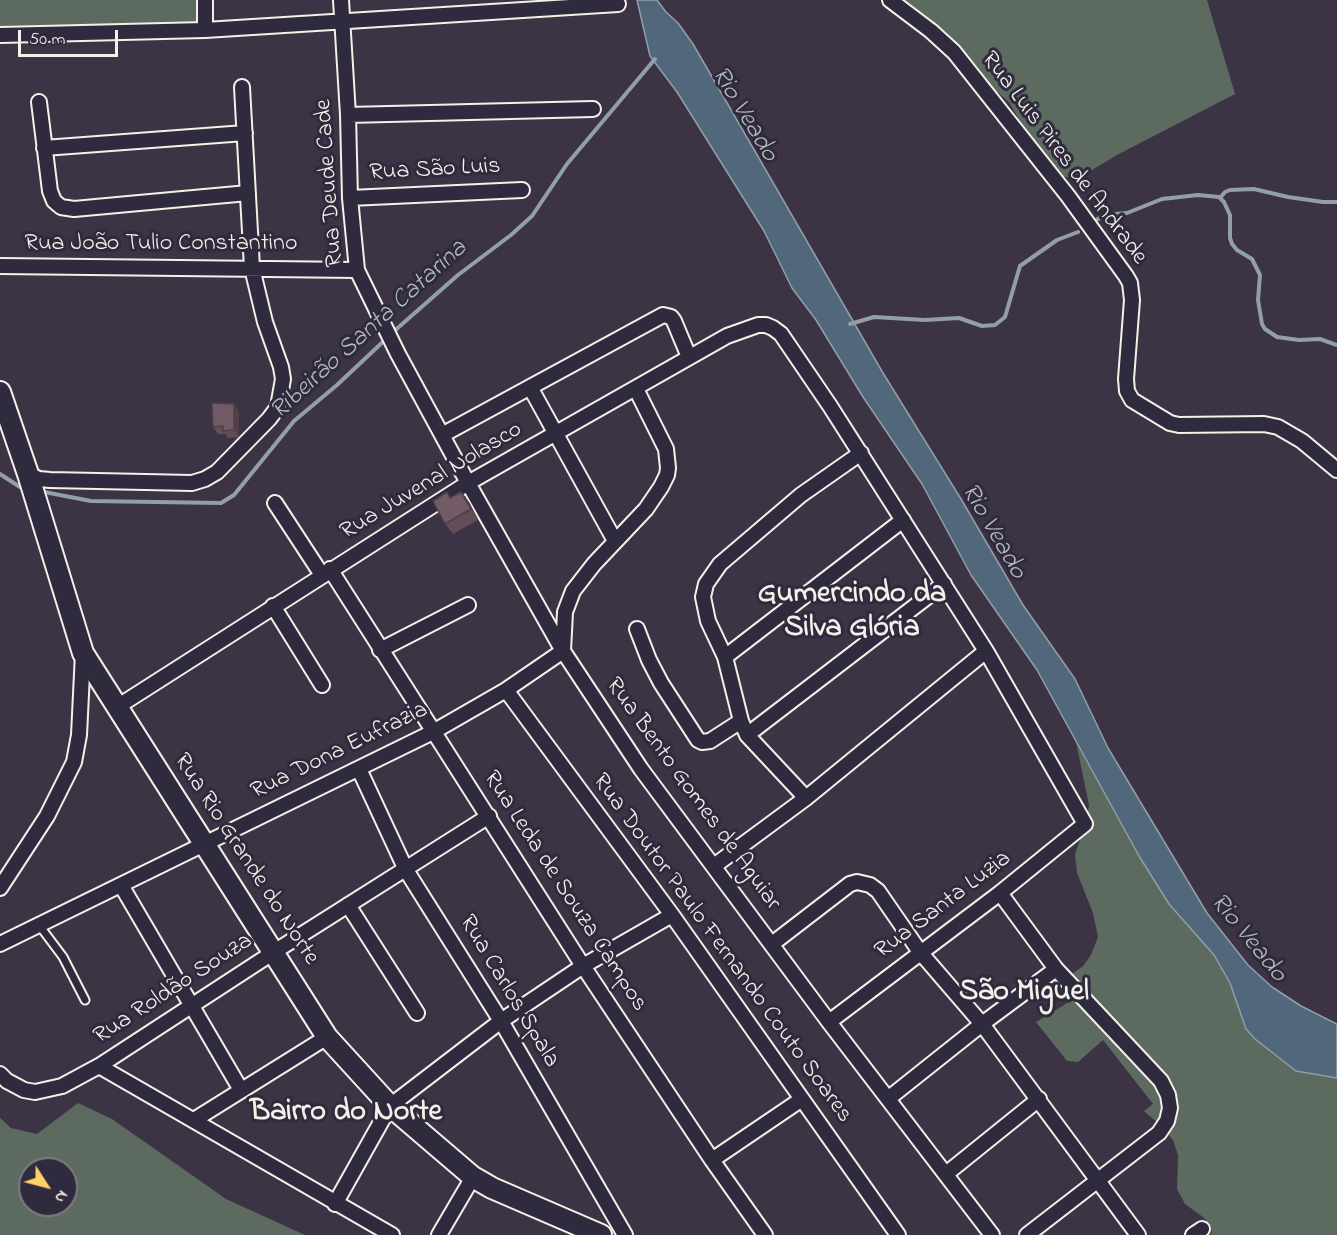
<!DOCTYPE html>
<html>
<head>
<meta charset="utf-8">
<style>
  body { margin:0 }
  #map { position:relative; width:1337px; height:1235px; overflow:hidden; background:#3c3445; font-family:"Indie Flower",sans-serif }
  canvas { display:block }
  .north { position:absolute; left:18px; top:1157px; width:60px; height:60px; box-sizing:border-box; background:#2f2a3d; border:2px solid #7e7a81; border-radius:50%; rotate:126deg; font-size:16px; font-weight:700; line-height:24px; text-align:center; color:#f4f1e8 }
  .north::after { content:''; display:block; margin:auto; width:21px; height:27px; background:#ffd166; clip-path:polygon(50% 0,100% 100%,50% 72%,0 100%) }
  .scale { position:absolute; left:18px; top:30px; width:100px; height:27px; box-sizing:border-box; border:3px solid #f4f1e8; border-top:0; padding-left:8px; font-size:18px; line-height:21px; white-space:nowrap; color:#f4f1e8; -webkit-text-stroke:4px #2f2a3d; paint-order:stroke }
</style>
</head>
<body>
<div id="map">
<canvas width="1337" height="1235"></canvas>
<div class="north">N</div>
<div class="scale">50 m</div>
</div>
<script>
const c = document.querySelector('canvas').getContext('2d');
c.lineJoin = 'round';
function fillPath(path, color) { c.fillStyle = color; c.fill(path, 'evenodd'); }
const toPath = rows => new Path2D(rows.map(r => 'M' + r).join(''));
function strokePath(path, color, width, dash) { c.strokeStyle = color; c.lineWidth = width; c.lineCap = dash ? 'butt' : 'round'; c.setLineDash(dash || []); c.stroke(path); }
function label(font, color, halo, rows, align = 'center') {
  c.font = font + ' "Indie Flower",sans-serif'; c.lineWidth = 6; c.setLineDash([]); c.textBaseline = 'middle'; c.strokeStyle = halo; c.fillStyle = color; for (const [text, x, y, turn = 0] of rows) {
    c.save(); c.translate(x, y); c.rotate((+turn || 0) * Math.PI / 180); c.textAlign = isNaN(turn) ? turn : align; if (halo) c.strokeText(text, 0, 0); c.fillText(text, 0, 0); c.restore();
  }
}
const green = toPath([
  [0,0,199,0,200,22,0,28],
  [881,0,1207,0,1235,94,1117,155,1092,170,1070,178,1054,174,1030,149,1017,116,1009,102,996,91,976,79,923,27],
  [1076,742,1139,856,1169,904,1214,955,1230,983,1246,1029,1255,1039,1296,1071,1337,1078,1337,1235,1210,1235,1212,1232,1210,1225,1203,1217,1185,1204,1177,1189,1178,1155,1173,1140,1159,1124,1144,1111,1153,1104,1103,1040,1078,1062,1067,1061,1036,1022,1085,992,1072,974,1083,966,1091,955,1098,937,1093,913,1077,873,1075,854,1086,823,1089,805],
  [78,1103,112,1119,226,1199,305,1235,0,1235,0,1118,11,1128,37,1134],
  [30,1169,66,1169,66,1205,30,1205]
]);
const water = toPath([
  [637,0,657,0,666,12,678,23,693,44,883,373,961,499,1023,605,1075,679,1108,748,1207,913,1248,965,1272,987,1301,1006,1337,1024,1337,1078,1296,1071,1255,1039,1246,1029,1230,983,1214,955,1169,904,1139,856,1037,670,971,575,922,484,863,397,816,320,792,288,764,231,677,92,650,56,637,0]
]);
const stream = toPath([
  [1220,198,1225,192,1230,190,1254,189,1288,197,1323,202,1337,202],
  [1092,223,1104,215,1127,213,1162,199,1198,195,1219,197,1224,202,1230,215,1230,238,1232,244,1237,250,1252,259,1260,275,1258,300,1262,324,1265,329,1277,337,1299,340,1320,339,1337,345],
  [850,324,874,317,925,320,959,318,982,326,995,325,1005,317,1020,266,1057,240,1078,232],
  [392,333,458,275,511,235,532,216,567,164,655,59],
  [0,474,20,487,26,488],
  [39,491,91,501,221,503,234,495,294,421,337,385,387,338]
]);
const service = toPath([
  [39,925,63,957,85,1000]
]);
const minor = toPath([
  [205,0,205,30],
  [341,0,348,115,350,198,357,270,398,354,468,483,563,651,641,769,829,1022,992,1235],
  [890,0,931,31,954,52,1068,196,1126,276,1130,283,1132,300,1126,379,1127,391,1132,400,1170,423,1179,425,1264,424,1278,427,1302,441,1337,470],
  [0,35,205,30,618,4],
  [39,102,50,191,54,201,61,207,74,209,248,193],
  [348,115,593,109],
  [44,148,245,133],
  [350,198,522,190],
  [0,266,357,270],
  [530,387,615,541],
  [442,435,663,315,671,317,674,321,689,357],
  [28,474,39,479,50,480,192,483,205,479,217,472,269,419,278,407,283,379,281,367,265,322,252,268,242,87],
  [275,503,322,575],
  [330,569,583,966,712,1160,765,1235],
  [273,606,322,685],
  [637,629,649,660,661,683,698,740,702,742,710,741,741,721],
  [380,650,468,605],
  [725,657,903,520],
  [506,690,672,915,898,1235],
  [117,707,468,483,727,336,758,325,766,325,773,328,781,334,830,406,986,651,1085,824,1000,893,829,1022],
  [747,735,944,584],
  [359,769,406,870,501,1021,625,1235],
  [806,798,747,735,741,721,725,657,708,621,703,597,706,584,720,564,801,495,861,453],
  [714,866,806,798,986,651],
  [121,885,241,1090],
  [0,888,47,816,74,762,79,735,83,653],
  [1000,893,1056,969,1161,1081,1168,1095,1170,1108,1167,1121,1159,1133,1027,1235],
  [348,905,417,1013],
  [0,944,433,732,506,690,563,651,565,612,573,591,594,564,646,509,661,487,667,475,668,468,666,449,636,389],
  [772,944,850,884,857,882,870,885,878,891,920,952,982,1024,1138,1235],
  [99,1066,392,1235],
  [0,1074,7,1081,24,1090,35,1092,62,1086,99,1066,274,952,489,816],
  [889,1098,982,1024,1056,969],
  [194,1120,327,1037],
  [712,1160,802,1099],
  [946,1174,1039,1099],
  [335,1204,390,1106,501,1021,583,966,672,915],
  [439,1235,473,1177],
  [1193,1235,1202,1229]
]);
const secondary = toPath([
  [0,392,28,474,83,653,327,1037,390,1106,473,1177,492,1188,601,1235]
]);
const wall = toPath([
  [239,411,239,437,228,438,225,434,218,434,213,427],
  [450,498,469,502,478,520,453,534,445,524]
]);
const shadedWall = toPath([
  [234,404,239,411,239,437,234,430],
  [461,492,469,502,478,520,471,509]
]);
const building = toPath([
  [212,403,234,404,234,430,223,431,223,426,213,427,212,403],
  [447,492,450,498,461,492,471,509,445,524,433,501,447,492]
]);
const streetNames = [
  ["Rua Luis Pires de Andrade",1063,159,53],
  ["Rua São Luis",435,171,-3],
  ["Rua Deude Cade",331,183,-94],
  ["Rua João Tulio Constantino",161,245],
  ["Rua Juvenal Nolasco",432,482,-31],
  ["Rua Dona Eufrazia",340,752,-26],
  ["Rua Bento Gomes de Aguiar",692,795,54],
  ["Rua Rio Grande do Norte",245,860,57],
  ["Rua Leda de Souza Campos",564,892,57],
  ["Rua Santa Luzia",944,906,-37],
  ["Rua Doutor Paulo Fernando Couto Soares",721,949,54],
  ["Rua Roldão Souza",174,990,-33],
  ["Rua Carlos Spala",508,992,59]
];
const waterNames = [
  ["Rio Veado",743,115,59],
  ["Ribeirão Santa Catarina",370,331,-42],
  ["Rio Veado",992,532,60],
  ["Rio Veado",1247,939,51]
];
const districtNames = [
  ["Gumercindo da",852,596],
  ["Silva Glória",852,630],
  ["São Miguel",1024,994],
  ["Bairro do Norte",346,1114]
];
fillPath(green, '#5c6a60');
fillPath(water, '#51687c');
strokePath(water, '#929fa7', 1.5);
strokePath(stream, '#929fa7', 4);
strokePath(service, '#f4f1e8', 11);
strokePath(minor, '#f4f1e8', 18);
strokePath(secondary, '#f4f1e8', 24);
strokePath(service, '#2f2a3d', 7);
strokePath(minor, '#2f2a3d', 14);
strokePath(secondary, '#2f2a3d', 20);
fillPath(wall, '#624d58');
fillPath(shadedWall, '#503f47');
fillPath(building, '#725a66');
strokePath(building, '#503f47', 1.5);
label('24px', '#f4f1e8', '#2f2a3d', streetNames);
label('italic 26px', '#b3babd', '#2f2a3d', waterNames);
label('bold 30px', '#f4f1e8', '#2f2a3d', districtNames);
</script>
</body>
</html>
